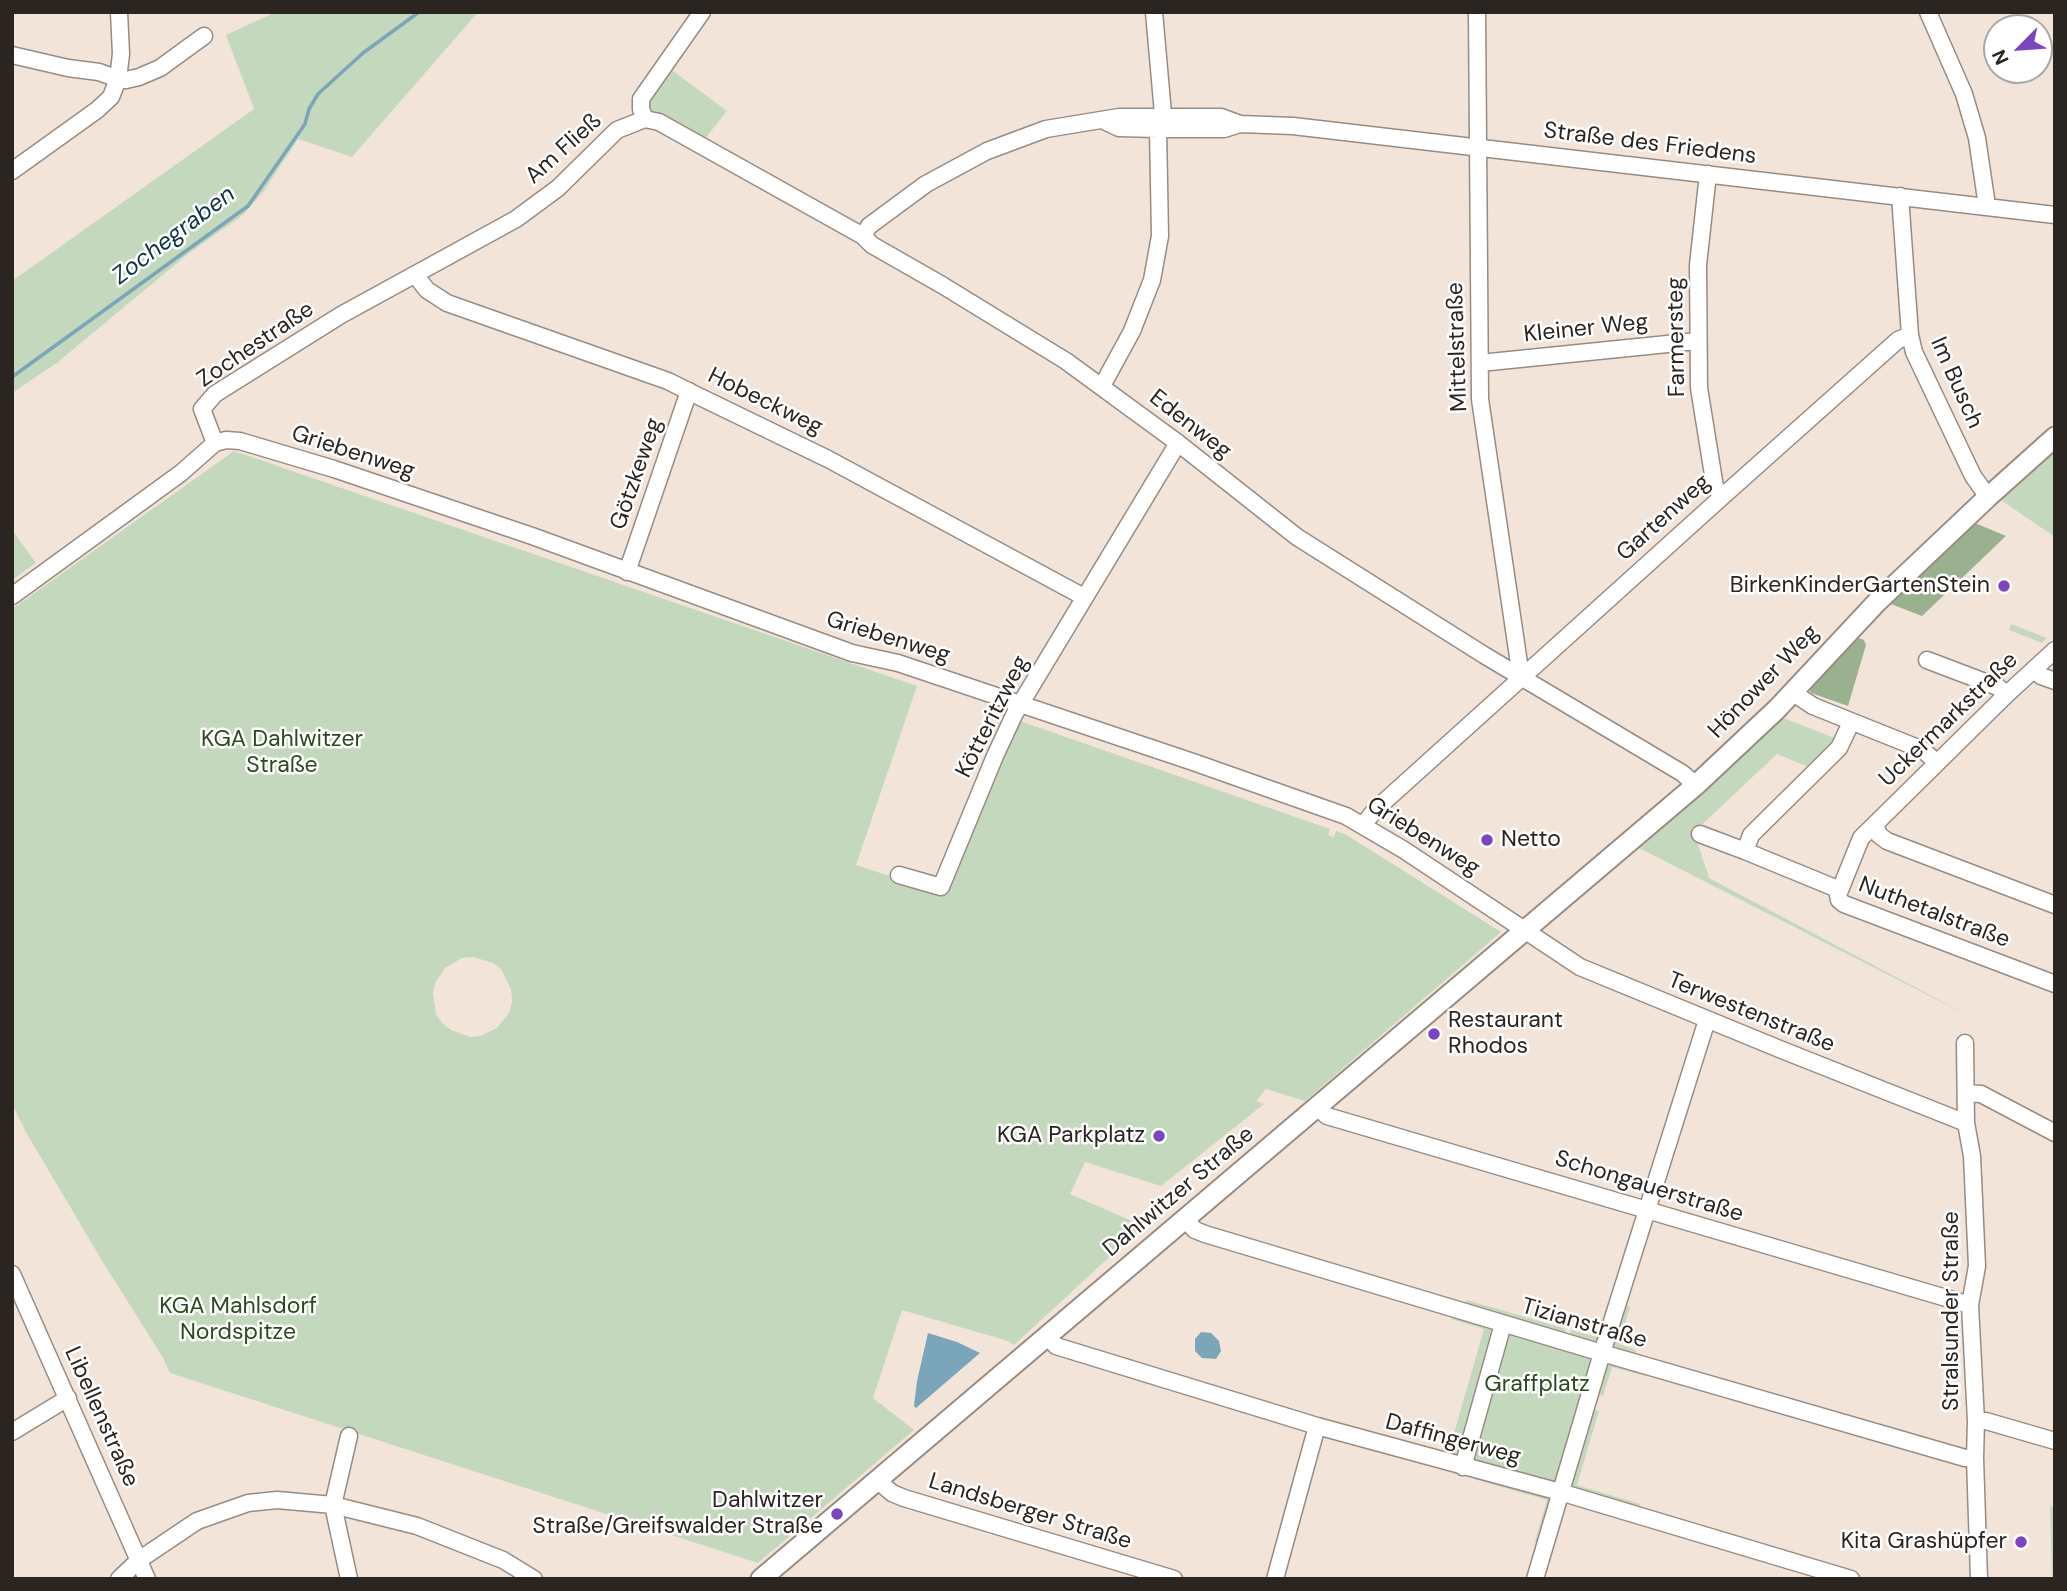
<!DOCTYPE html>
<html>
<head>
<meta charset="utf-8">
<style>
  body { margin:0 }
  #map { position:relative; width:2067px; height:1591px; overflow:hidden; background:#f3e4d9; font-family:"DM Sans",sans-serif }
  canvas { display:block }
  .frame { position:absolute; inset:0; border:14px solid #2b2521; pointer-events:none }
  .north { position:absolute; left:1983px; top:14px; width:70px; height:70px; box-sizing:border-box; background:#fff; border:2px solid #aaa8a6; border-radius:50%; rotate:245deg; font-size:19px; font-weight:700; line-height:28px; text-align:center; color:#2b2521 }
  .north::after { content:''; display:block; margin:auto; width:24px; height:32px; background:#7b45bd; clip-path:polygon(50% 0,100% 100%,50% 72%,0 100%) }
</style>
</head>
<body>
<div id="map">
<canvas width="2067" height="1591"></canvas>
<div class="frame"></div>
<div class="north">N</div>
</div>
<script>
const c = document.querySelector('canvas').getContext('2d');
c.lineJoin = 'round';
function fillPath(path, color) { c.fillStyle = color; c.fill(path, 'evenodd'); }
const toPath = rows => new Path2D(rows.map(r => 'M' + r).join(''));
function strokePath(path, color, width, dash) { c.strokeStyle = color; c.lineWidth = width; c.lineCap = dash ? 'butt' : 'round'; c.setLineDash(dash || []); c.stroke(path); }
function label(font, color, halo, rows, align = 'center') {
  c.font = font + ' "DM Sans",sans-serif'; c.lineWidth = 5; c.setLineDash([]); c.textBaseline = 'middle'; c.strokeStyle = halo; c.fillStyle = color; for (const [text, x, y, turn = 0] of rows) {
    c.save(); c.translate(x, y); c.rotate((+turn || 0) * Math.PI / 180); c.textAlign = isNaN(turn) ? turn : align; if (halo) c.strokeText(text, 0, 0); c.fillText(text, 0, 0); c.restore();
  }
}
const green = toPath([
  [276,12,478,12,352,157,298,139,264,191,243,215,188,254,58,362,12,393,12,281,254,109,226,35],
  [669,68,727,111,703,141,647,111,650,94],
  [234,451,917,686,856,865,945,894,965,836,1017,720,1330,829,1328,835,1334,837,1336,831,1345,834,1501,932,1305,1101,1266,1089,1256,1101,1264,1104,1161,1186,1085,1162,1070,1194,1143,1226,1014,1345,1008,1341,902,1310,873,1398,914,1430,758,1563,170,1373,162,1356,104,1264,27,1134,12,1104,12,609],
  [473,957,493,963,501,969,511,989,512,1001,509,1013,497,1028,480,1036,470,1037,451,1030,442,1023,436,1014,433,993,435,983,445,968,462,958],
  [2055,451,2055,537,1995,496],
  [12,530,36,563,12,580],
  [2011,624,2047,638,2042,643,2009,630],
  [1781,717,1837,739,1814,769,1777,754,1694,832,1709,878,1975,1019,1637,847],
  [1467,1300,1566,1329,1563,1338,1464,1308],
  [1620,1304,1630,1307,1619,1344,1636,1350,1634,1358,1610,1350],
  [1607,1306,1613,1308,1597,1345,1568,1340,1571,1330,1597,1337],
  [1454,1311,1498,1329,1462,1459,1448,1454,1484,1329,1451,1319],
  [1505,1332,1593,1358,1554,1487,1470,1463],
  [1603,1362,1647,1369,1645,1376,1612,1367,1603,1396,1594,1392],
  [1590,1409,1599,1411,1577,1485,1640,1504,1638,1512,1567,1489],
  [1475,1473,1550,1495,1552,1504,1540,1544,1535,1542,1547,1500,1474,1479],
  [2050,1506,2055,1507,2055,1579,2052,1579]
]);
const forest = toPath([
  [1975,523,2006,536,1922,616,1891,604],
  [1856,637,1864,640,1866,645,1848,706,1811,693,1809,688]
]);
const water = toPath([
  [1201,1332,1211,1333,1219,1341,1221,1351,1216,1359,1202,1358,1195,1351,1195,1339],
  [928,1333,957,1342,980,1353,916,1408,914,1406,917,1381]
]);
const stream = toPath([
  [12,377,248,206,305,124,309,109,318,94,363,53,419,12]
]);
const minor = toPath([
  [1154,12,1164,125],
  [1477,12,1480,399,1521,677],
  [1928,12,1964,94,1977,138,1987,206],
  [12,55,68,68,99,72,118,79,121,54,119,12],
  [645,119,641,109,641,99,702,12],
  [1104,121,1119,128,1158,129,1224,129,1240,124,1293,126,2055,215],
  [12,171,97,110,111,97,118,79,126,80,139,77,160,68,204,36],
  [1708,174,1698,265,1699,388,1715,487,1723,496],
  [1900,196,1910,335,1914,352,1973,476,1988,497],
  [863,236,869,226,926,184,987,151,1046,129,1119,117,1221,117,1240,124],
  [416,276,427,290,447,303,668,381,694,394,828,459,1084,597],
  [1480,363,1697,341],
  [1102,386,1132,331,1152,280,1160,236,1158,129],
  [215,443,202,409,215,394,341,315,516,219,558,188,617,130,645,119,659,122,863,236,872,245,942,285,1066,361,1178,443,1297,537,1484,655,1682,773,1696,785],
  [627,572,689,391],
  [12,596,181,473,215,443,226,440,240,441,334,469,532,536,852,653,898,663,1193,762,1346,816,1404,850,1580,967,1782,1050,1966,1123],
  [2055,650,2006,695,1861,838,1838,895,1839,900,1844,904,2055,984],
  [1927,660,1998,687,2006,695],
  [2034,669,2041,676,2055,681],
  [1792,692,1813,706,1923,750,1937,763],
  [1364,824,1375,810,1723,496,1898,340,1910,335],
  [1875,824,1879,835,1887,841,2055,905],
  [1700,834,1745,851],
  [899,875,941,887,995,756,1015,713,1178,443],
  [1840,890,1745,851,1751,835,1839,748,1848,729],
  [1965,1043,1966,1123,1972,1156,1977,1266,1970,1305,1976,1421,1975,1458,1979,1579],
  [1966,1093,1981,1094,2055,1133],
  [1317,1107,1327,1116,1970,1305],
  [1185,1219,1195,1230,1205,1234,1602,1353,1965,1458,1975,1458],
  [12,1274,147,1579],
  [1047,1336,1056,1346,1317,1426,1560,1492,1851,1579],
  [1976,1421,1986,1421,2055,1441],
  [12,1432,68,1398],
  [1463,1467,1503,1324],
  [877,1480,892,1493,904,1498,1174,1579],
  [119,1579,139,1560,197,1521,248,1503,277,1500,333,1505,417,1526,503,1560,534,1579],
  [349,1579,333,1505,349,1436],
  [1275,1579,1317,1426],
  [1535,1579,1602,1353,1707,1020]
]);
const major = toPath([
  [761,1579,1696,785,1777,709,1877,602,1988,497,2055,437]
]);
const markers = [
  [2004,586,7,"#7b45bd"],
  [1487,840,7,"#7b45bd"],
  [1434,1034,7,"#7b45bd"],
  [1159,1136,7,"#7b45bd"],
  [837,1514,7,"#7b45bd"],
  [2021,1542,7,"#7b45bd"]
];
const streetNames = [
  ["Straße des Friedens",1650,144,7],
  ["Am Fließ",564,149,-42],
  ["Kleiner Weg",1586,329,-6],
  ["Farmersteg",1677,337,-91],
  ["Zochestraße",256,345,-34],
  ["Mittelstraße",1458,347,-92],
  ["Im Busch",1956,383,66],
  ["Hobeckweg",765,402,26],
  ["Edenweg",1190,425,38],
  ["Griebenweg",353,453,18],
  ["Götzkeweg",637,474,-71],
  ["Gartenweg",1664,518,-42],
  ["Griebenweg",888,638,17],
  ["Hönower Weg",1764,682,-46],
  ["Kötteritzweg",993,717,-63],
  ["Uckermarkstraße",1949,720,-44],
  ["Griebenweg",1423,837,32],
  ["Nuthetalstraße",1934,913,21],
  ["Terwestenstraße",1751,1013,22],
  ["Schongauerstraße",1649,1187,17],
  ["Dahlwitzer Straße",1179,1192,-40],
  ["Stralsunder Straße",1952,1311,-90],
  ["Tizianstraße",1584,1324,16],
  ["Libellenstraße",101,1417,66],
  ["Daffingerweg",1453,1440,15],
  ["Landsberger Straße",1030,1512,17]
];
const poiNames = [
  ["BirkenKinderGartenStein",1990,586],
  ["Netto",1501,840,"left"],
  ["Restaurant",1448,1021,"left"],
  ["Rhodos",1448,1047,"left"],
  ["KGA Parkplatz",1145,1136],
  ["Dahlwitzer",823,1501],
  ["Straße/Greifswalder Straße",823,1527],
  ["Kita Grashüpfer",2007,1542]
];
const parkNames = [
  ["KGA Dahlwitzer",282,740],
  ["Straße",282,766],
  ["KGA Mahlsdorf",238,1307],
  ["Nordspitze",238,1333],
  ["Graffplatz",1537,1385]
];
const waterNames = [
  ["Zochegraben",174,236,-37]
];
fillPath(green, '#c4d8bd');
fillPath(forest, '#9ab190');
fillPath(water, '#7ba5b9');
strokePath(stream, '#7ba5b9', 3.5);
strokePath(minor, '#988b81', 19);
strokePath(major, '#988b81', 23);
strokePath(minor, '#fff', 16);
strokePath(major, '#fff', 19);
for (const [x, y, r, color] of markers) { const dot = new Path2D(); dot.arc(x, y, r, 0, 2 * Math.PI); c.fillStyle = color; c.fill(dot); strokePath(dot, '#fff', 2.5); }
label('23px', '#2b2521', '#fff', streetNames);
label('23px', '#2b2521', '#fff', poiNames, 'right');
label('23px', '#2b4b1c', '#fff', parkNames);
label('italic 24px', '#0f3444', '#fff', waterNames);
</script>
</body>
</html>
